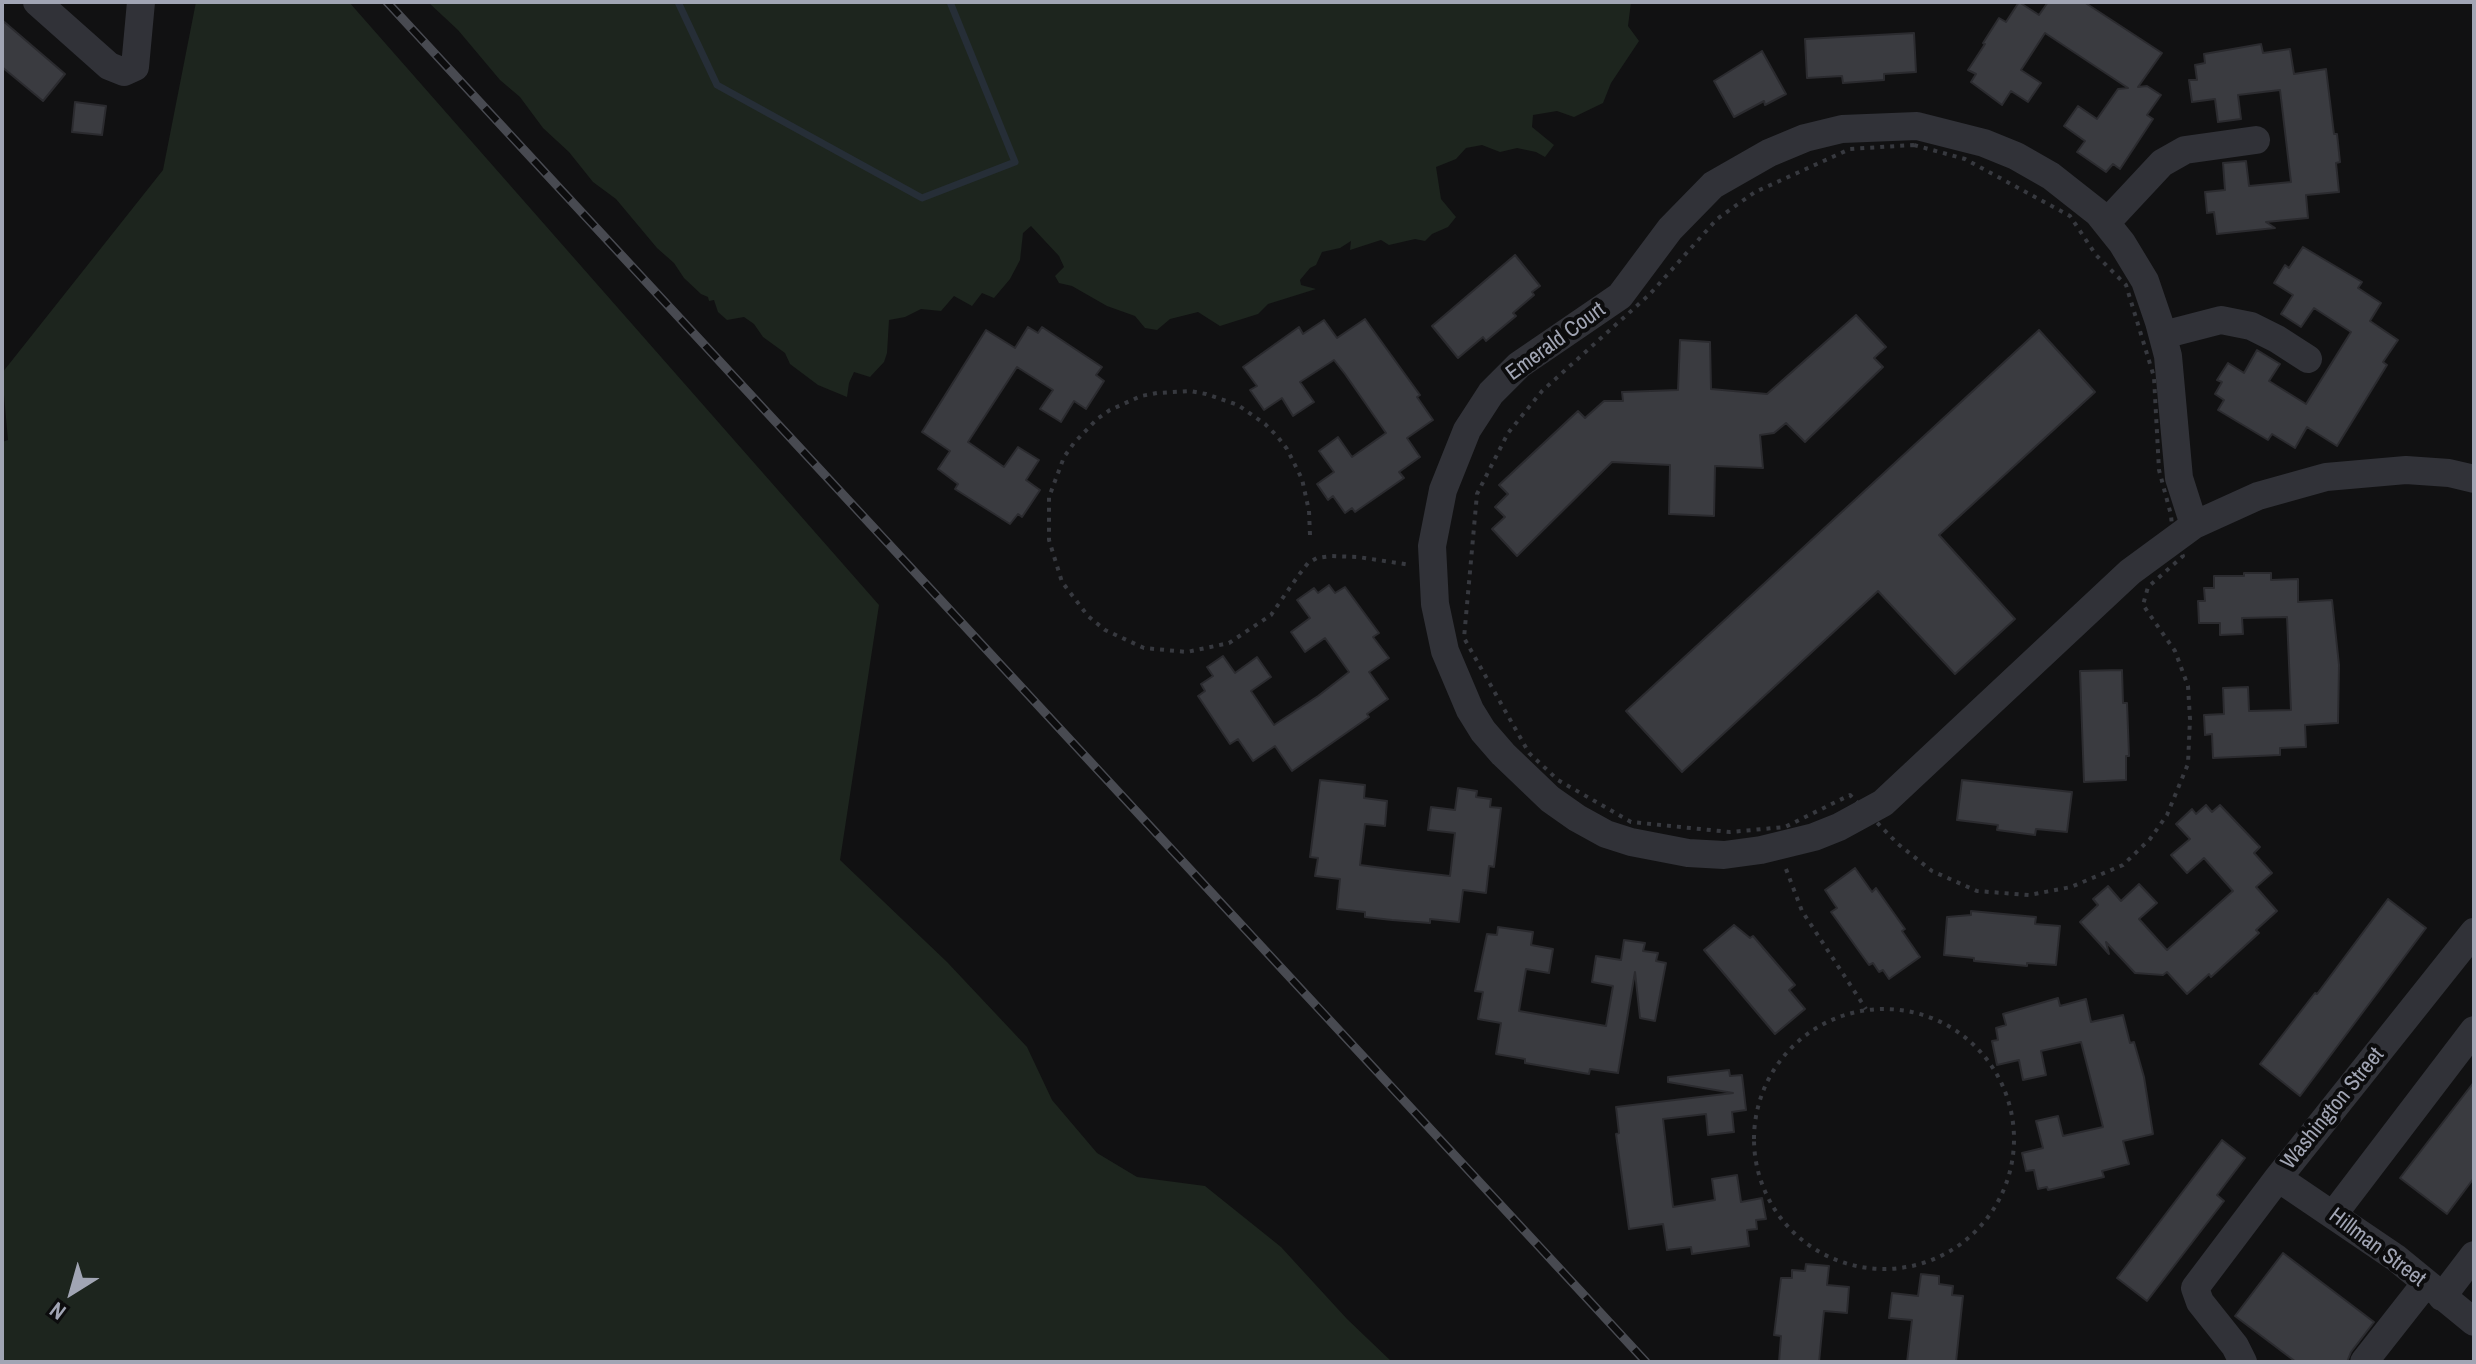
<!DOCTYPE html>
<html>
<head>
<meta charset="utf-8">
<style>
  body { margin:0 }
  #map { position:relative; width:2476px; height:1364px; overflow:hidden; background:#111112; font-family:"Archivo Narrow",sans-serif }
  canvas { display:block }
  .frame { position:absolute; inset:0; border:4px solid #a1a5b4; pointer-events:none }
  .north { position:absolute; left:32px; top:1252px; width:80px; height:80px; -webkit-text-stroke:6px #0c0c0d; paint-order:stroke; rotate:217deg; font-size:22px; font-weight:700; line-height:32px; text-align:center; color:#a1a5b4 }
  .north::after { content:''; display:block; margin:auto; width:28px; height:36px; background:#a1a5b4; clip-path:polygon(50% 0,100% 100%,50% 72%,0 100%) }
</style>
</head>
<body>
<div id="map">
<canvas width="2476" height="1364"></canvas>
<div class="frame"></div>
<div class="north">N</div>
</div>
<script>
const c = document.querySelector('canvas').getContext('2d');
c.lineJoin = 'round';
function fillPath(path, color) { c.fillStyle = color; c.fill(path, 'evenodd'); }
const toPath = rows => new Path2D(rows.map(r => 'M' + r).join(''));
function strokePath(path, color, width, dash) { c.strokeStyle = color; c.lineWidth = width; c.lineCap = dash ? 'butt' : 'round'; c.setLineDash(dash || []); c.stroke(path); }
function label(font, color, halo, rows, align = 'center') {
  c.font = font + ' "Archivo Narrow",sans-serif'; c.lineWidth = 8; c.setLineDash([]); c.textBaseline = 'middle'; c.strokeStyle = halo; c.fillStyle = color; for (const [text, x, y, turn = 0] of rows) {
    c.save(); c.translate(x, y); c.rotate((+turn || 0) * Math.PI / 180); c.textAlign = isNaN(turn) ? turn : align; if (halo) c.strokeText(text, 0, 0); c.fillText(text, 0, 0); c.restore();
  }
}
const green = toPath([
  [196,2,349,2,879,605,840,860,947,962,1027,1047,1052,1100,1097,1153,1137,1177,1205,1186,1281,1247,1347,1319,1392,1362,2,1362,2,442,8,440,2,373,163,170],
  [428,2,1631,2,1628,26,1639,41,1611,83,1603,103,1574,117,1557,111,1533,115,1532,127,1554,145,1545,157,1536,152,1517,148,1500,152,1482,145,1466,148,1456,159,1436,167,1441,199,1456,217,1448,227,1432,234,1425,241,1415,239,1389,245,1381,240,1350,250,1351,241,1340,248,1322,252,1316,265,1310,268,1300,280,1301,285,1316,289,1268,304,1258,314,1220,326,1198,312,1170,319,1157,330,1145,328,1135,316,1107,306,1072,286,1059,283,1055,276,1064,267,1059,256,1031,226,1023,233,1020,260,1010,279,994,298,982,293,972,306,954,296,941,311,921,309,905,317,889,320,887,353,884,362,870,377,854,372,849,383,847,397,818,385,790,364,785,353,763,337,754,324,744,317,727,320,718,312,714,300,709,301,708,297,701,294,684,278,674,263,657,248,616,199,593,182,569,152,543,128,520,97,500,80,458,30]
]);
const stream = toPath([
  [678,2,717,85,922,198,1015,162,950,2]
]);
const building = toPath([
  [2019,2,2039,15,2048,2,2084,2,2162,53,2138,87,2147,86,2161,95,2147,115,2153,119,2120,169,2113,164,2106,172,2077,152,2085,141,2064,126,2078,106,2097,119,2118,89,2128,88,2045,33,2021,70,2041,83,2028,102,2011,91,2002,105,1971,82,1976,74,1968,70,1985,44,1983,43,1999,18,2006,22,2019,2],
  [2,20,65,74,43,101,2,67,2,20],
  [1914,33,1916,72,1884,74,1884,80,1843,83,1842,76,1807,78,1805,39,1914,33],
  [2261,44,2263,53,2290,49,2294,74,2326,69,2334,134,2337,134,2340,162,2336,163,2339,192,2306,195,2308,218,2266,222,2275,228,2217,234,2214,212,2207,213,2205,192,2225,190,2223,163,2246,161,2249,186,2291,182,2280,90,2238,95,2241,119,2218,122,2215,99,2192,102,2189,80,2197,80,2195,65,2205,63,2204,54,2261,44],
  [1762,51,1786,94,1765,105,1764,101,1734,117,1714,81,1762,51],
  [75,102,106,106,102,135,72,132,75,102],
  [2303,247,2362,282,2358,288,2381,303,2370,321,2398,340,2383,362,2387,365,2337,446,2307,427,2295,448,2272,434,2268,440,2218,410,2224,400,2215,394,2222,382,2217,380,2228,363,2244,373,2257,350,2280,364,2269,381,2306,404,2351,332,2314,308,2301,327,2281,314,2293,295,2274,283,2285,265,2289,268,2303,247],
  [1515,255,1540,286,1532,292,1534,295,1513,313,1516,316,1486,341,1483,337,1458,358,1432,326,1515,255],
  [1856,315,1886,347,1874,358,1883,367,1805,442,1786,423,1774,433,1760,435,1763,468,1715,466,1714,516,1669,514,1670,465,1612,462,1517,556,1492,529,1505,517,1495,507,1508,494,1499,485,1578,411,1585,418,1604,401,1623,401,1622,392,1678,390,1680,340,1710,342,1711,389,1767,394,1856,315],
  [1365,319,1420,395,1417,397,1433,420,1407,438,1420,457,1399,472,1404,478,1355,512,1352,508,1345,513,1333,496,1328,500,1317,484,1334,472,1319,451,1338,437,1352,457,1386,433,1345,374,1334,360,1300,382,1314,402,1293,416,1282,398,1264,410,1250,390,1257,386,1243,367,1299,327,1303,334,1324,320,1337,338,1365,319],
  [1028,327,1038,333,1042,327,1102,367,1096,375,1104,381,1086,409,1074,401,1061,422,1040,409,1053,390,1017,367,968,442,1004,467,1018,447,1039,460,1026,480,1040,490,1022,517,1018,514,1010,524,955,489,958,484,938,469,950,451,922,432,986,330,1015,348,1028,327],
  [2039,330,2095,392,1939,535,2015,619,1955,674,1878,591,1682,772,1626,711,2039,330],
  [2244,573,2271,573,2271,580,2298,579,2298,602,2332,600,2339,665,2338,723,2305,725,2306,747,2280,748,2280,755,2213,758,2212,734,2205,735,2204,715,2224,714,2223,688,2248,687,2249,711,2291,710,2287,617,2242,618,2243,634,2220,635,2220,623,2199,623,2198,601,2205,601,2204,588,2214,588,2214,576,2244,576,2244,573],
  [1329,585,1335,593,1345,587,1379,633,1373,637,1389,658,1369,672,1388,699,1367,714,1369,717,1292,771,1275,746,1253,761,1238,739,1230,744,1198,696,1205,691,1201,684,1213,676,1207,667,1223,656,1235,673,1257,657,1271,677,1251,691,1274,725,1318,696,1349,672,1325,638,1305,652,1291,632,1310,618,1297,600,1314,588,1318,593,1329,585],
  [2122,670,2123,703,2127,703,2129,756,2126,756,2126,780,2084,782,2080,671,2122,670],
  [1320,780,1365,785,1364,798,1387,801,1385,826,1365,824,1360,865,1398,870,1450,876,1455,833,1428,830,1431,807,1455,810,1458,788,1477,791,1476,797,1491,799,1490,807,1501,808,1494,867,1489,866,1486,893,1463,890,1459,922,1430,919,1430,923,1392,920,1365,917,1365,912,1337,909,1340,879,1315,876,1318,858,1310,857,1320,780],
  [1962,780,2072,792,2067,832,2036,829,2035,835,1997,830,1998,825,1957,820,1962,780],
  [2206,805,2212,812,2220,805,2260,847,2254,853,2272,873,2256,887,2277,911,2256,930,2259,933,2211,977,2209,974,2187,994,2167,972,2163,975,2135,973,2106,942,2109,954,2080,922,2098,905,2093,899,2108,886,2121,901,2139,884,2157,903,2139,919,2167,950,2233,891,2204,858,2187,873,2171,855,2190,839,2176,824,2192,809,2196,814,2206,805],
  [1855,868,1872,892,1876,888,1905,929,1902,931,1920,957,1889,979,1883,970,1879,972,1873,963,1869,965,1831,912,1837,908,1825,890,1855,868],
  [2388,899,2426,928,2300,1096,2260,1064,2315,993,2317,994,2388,899],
  [1971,911,2036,917,2035,924,2060,926,2056,965,2027,963,2027,966,1974,961,1974,958,1944,955,1947,917,1971,915,1971,911],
  [1734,925,1750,938,1753,936,1795,985,1789,990,1805,1009,1775,1034,1704,950,1734,925],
  [1498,927,1533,932,1531,945,1553,949,1549,973,1526,969,1519,1011,1606,1026,1613,986,1592,982,1596,956,1621,960,1624,940,1645,943,1643,951,1658,953,1656,961,1666,963,1655,1021,1640,1018,1635,972,1618,1073,1590,1069,1589,1074,1525,1063,1525,1059,1496,1054,1501,1023,1478,1019,1483,992,1475,991,1487,934,1497,935,1498,927],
  [2058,998,2060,1006,2086,999,2091,1022,2123,1015,2130,1043,2134,1042,2144,1077,2153,1134,2123,1141,2129,1164,2102,1171,2104,1177,2048,1190,2047,1187,2038,1189,2034,1170,2026,1171,2022,1153,2043,1148,2036,1121,2058,1116,2063,1136,2103,1127,2081,1042,2041,1051,2046,1075,2023,1080,2019,1060,1997,1065,1992,1041,1998,1040,1996,1028,2006,1025,2003,1014,2058,998],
  [1729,1070,1730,1076,1742,1075,1746,1110,1732,1112,1734,1132,1708,1135,1706,1114,1663,1119,1673,1207,1715,1200,1712,1179,1737,1175,1741,1202,1762,1198,1766,1219,1756,1220,1757,1229,1747,1230,1749,1246,1692,1254,1691,1247,1667,1250,1663,1224,1629,1229,1616,1134,1619,1133,1616,1107,1733,1093,1668,1082,1668,1077,1729,1070],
  [2474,1082,2474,1178,2447,1214,2400,1178,2474,1082],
  [2222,1140,2245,1158,2217,1195,2224,1201,2147,1301,2117,1278,2222,1140],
  [2283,1253,2374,1322,2351,1352,2347,1362,2296,1362,2235,1316,2283,1253],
  [1806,1264,1829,1266,1827,1285,1849,1287,1847,1313,1824,1311,1819,1362,1779,1362,1781,1336,1774,1335,1781,1278,1792,1278,1792,1270,1805,1271,1806,1264],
  [1921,1274,1939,1276,1939,1284,1953,1286,1952,1295,1963,1296,1956,1362,1907,1362,1912,1320,1889,1318,1892,1293,1918,1296,1921,1274]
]);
const path = toPath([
  [1914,145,1965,159,2070,216,2096,255,2126,285,2154,377,2159,470,2171,515,2173,539,2183,556,2148,587,2143,605,2175,651,2188,686,2190,719,2188,764,2167,815,2150,839,2123,865,2071,887,2029,895,1977,891,1932,871,1898,844,1850,795,1785,827,1730,832,1631,822,1558,780,1529,753,1464,638,1477,494,1508,433,1542,391,1650,294,1717,219,1755,192,1850,149,1914,145],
  [1310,535,1309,511,1302,479,1287,449,1277,436,1265,424,1238,405,1206,394,1190,391,1157,393,1141,396,1110,410,1097,419,1074,443,1064,457,1049,497,1049,540,1062,582,1088,616,1105,630,1144,648,1187,652,1229,643,1271,615,1298,576,1308,563,1317,558,1331,556,1358,557,1411,565],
  [1786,869,1802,911,1866,1009],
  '1754 1139a130 130 0 1 1 260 0a130 130 0 1 1-260 0Z'
]);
const minor = toPath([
  [37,2,109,66,124,72,135,67,141,2],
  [2106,223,2162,163,2185,150,2256,140],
  [2163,335,2221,320,2251,326,2277,339,2308,359],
  [2194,525,2179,478,2168,356,2159,322,2145,281,2122,243,2098,213,2051,176,2016,156,1984,143,1917,126,1842,129,1805,138,1769,153,1713,185,1670,229,1620,296,1519,365,1491,393,1467,430,1443,490,1432,546,1435,604,1445,651,1470,710,1483,731,1503,754,1550,799,1577,818,1606,834,1631,842,1688,853,1724,855,1761,850,1814,837,1839,827,1883,803,2130,572,2194,525,2258,496,2326,477,2406,470,2449,473,2474,479],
  [2278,1178,2396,1258,2474,1322],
  [2333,1215,2474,1030],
  [2442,1297,2474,1255],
  [2243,1362,2235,1346,2200,1302,2195,1288,2278,1178,2474,932],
  [2364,1362,2426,1283]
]);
const rail = toPath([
  [387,2,1646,1362]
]);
const streetNames = [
  ["Emerald Court",1556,342,-36],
  ["Washington Street",2333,1109,-51],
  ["Hillman Street",2377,1248,37]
];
fillPath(green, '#1d251e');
strokePath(stream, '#262e37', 7);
fillPath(building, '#3a3b40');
strokePath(building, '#2b2b2f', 2);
strokePath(path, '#37393f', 4, [4, 6]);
strokePath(minor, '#313238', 28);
strokePath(rail, '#484a51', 9);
strokePath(rail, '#0c0c0d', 6, [18]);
label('22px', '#a1a5b4', '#0c0c0d', streetNames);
</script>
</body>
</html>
